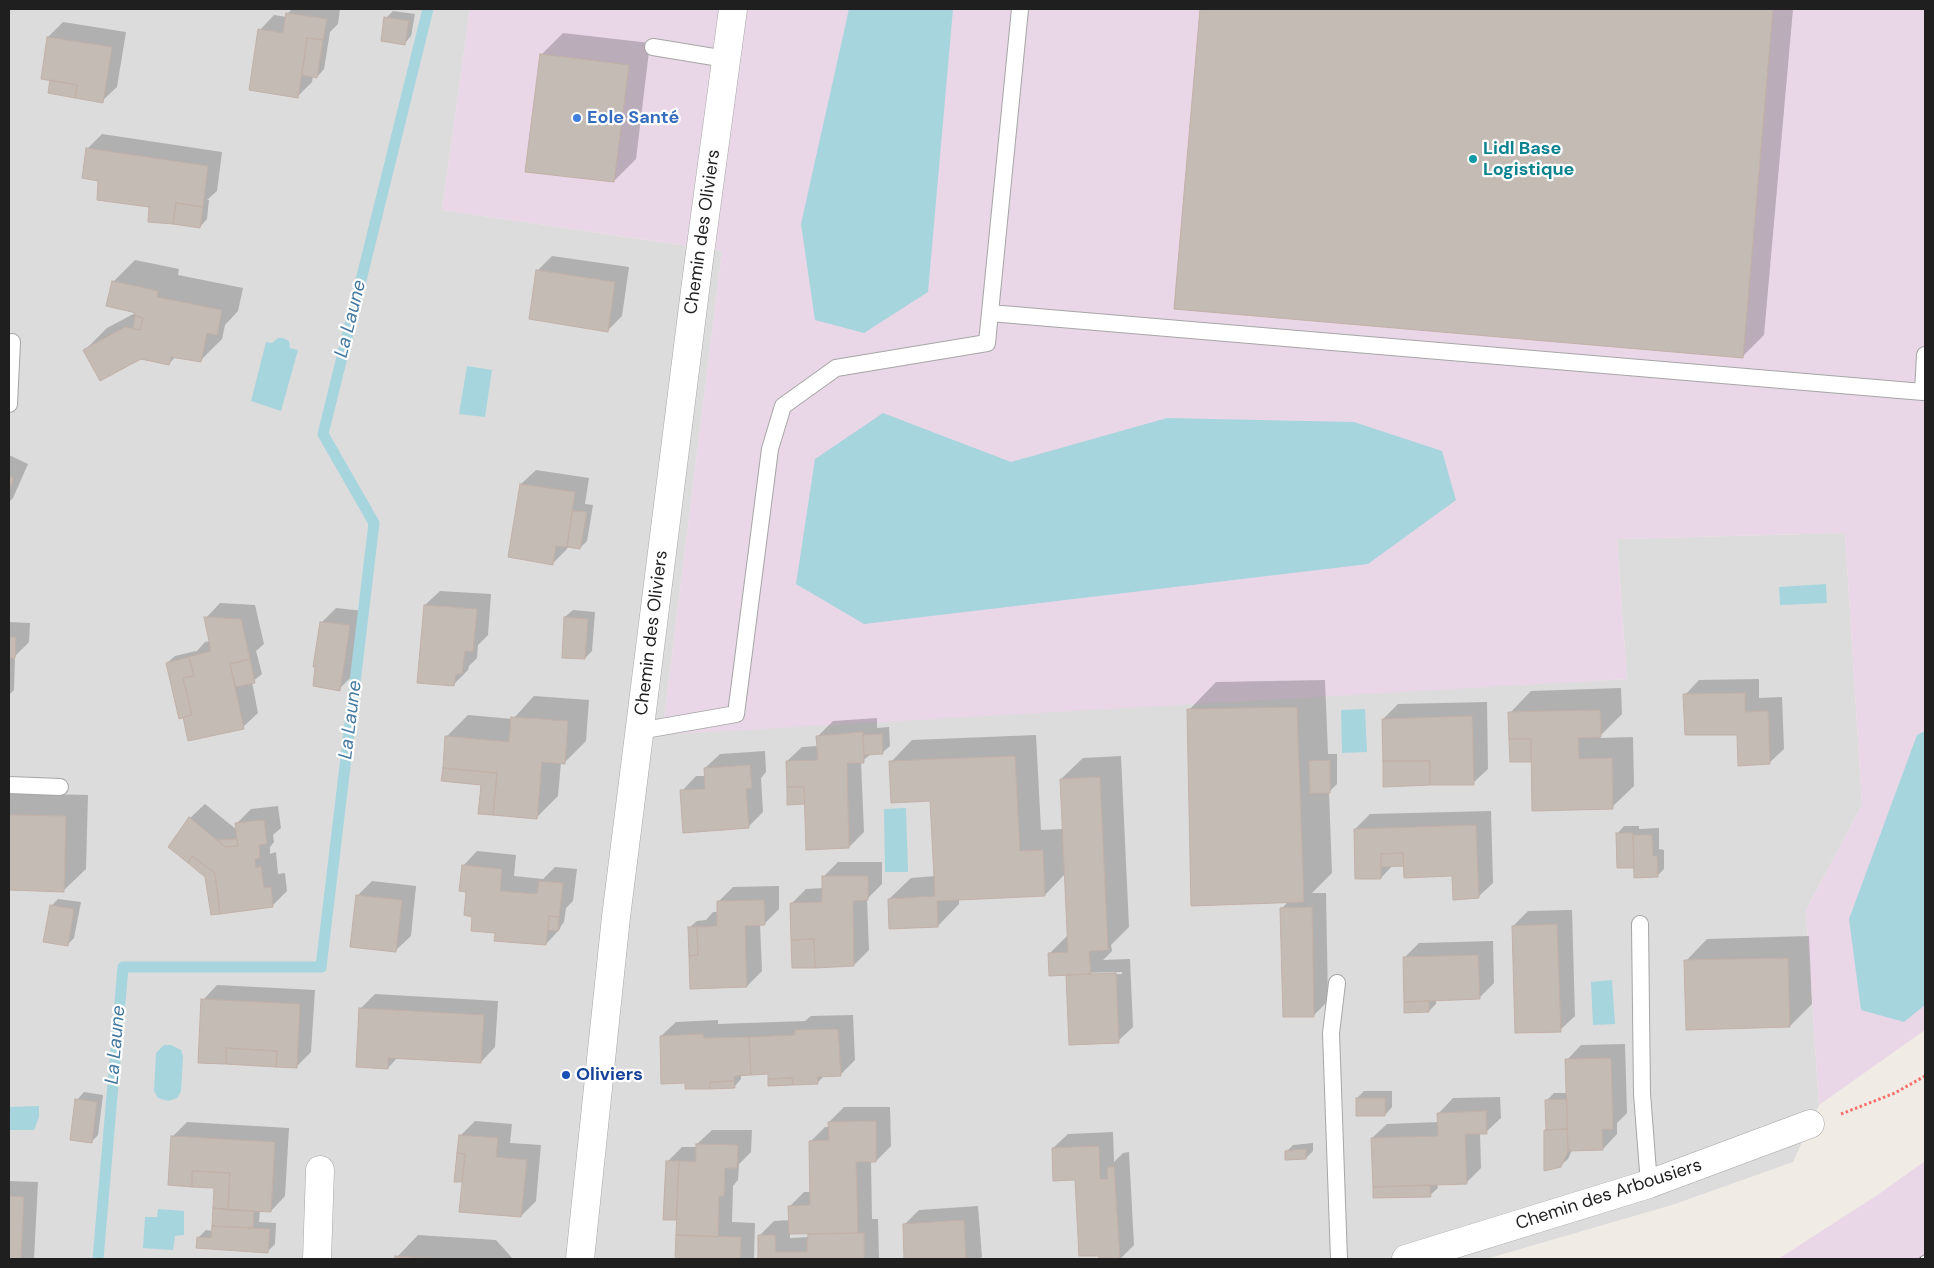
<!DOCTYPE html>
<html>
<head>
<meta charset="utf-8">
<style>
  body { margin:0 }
  #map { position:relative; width:1934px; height:1268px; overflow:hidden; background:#f0ece5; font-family:"DM Sans",sans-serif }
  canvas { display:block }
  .frame { position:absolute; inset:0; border:10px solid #1f1f1f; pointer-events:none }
</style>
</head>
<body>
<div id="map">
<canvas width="1934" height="1268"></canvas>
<div class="frame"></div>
</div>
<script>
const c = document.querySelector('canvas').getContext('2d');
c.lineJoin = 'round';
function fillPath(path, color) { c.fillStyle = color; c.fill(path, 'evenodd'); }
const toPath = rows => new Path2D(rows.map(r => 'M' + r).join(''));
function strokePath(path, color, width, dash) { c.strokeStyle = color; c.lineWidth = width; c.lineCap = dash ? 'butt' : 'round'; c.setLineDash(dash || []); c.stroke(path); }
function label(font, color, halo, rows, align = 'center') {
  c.font = font + ' "DM Sans",sans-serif'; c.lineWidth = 4.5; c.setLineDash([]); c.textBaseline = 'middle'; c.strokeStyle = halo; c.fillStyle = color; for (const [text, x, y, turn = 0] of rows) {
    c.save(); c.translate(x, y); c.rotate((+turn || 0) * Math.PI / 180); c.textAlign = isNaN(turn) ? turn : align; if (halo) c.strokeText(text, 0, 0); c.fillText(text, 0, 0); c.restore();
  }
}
const residential = toPath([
  [9,9,470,9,442,210,722,251,663,728,1627,679,1617,539,1845,533,1862,805,1806,910,1819,1105,1793,1162,1672,1205,1486,1259,9,1259]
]);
const industrial = toPath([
  [470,9,1925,9,1925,1030,1819,1105,1806,910,1862,805,1845,533,1617,539,1627,679,658,735,663,728,722,251,442,210],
  [1925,1161,1925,1259,1778,1259,1876,1196]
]);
const water = toPath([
  [849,9,953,9,928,292,864,333,815,320,801,224],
  [278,338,283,338,289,341,290,348,298,350,281,411,251,401,266,342,272,343],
  [467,366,492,370,485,417,459,414],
  [883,413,1011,462,1167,418,1354,422,1442,451,1456,500,1368,564,864,624,796,584,815,459],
  [1826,584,1827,603,1780,605,1779,587],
  [1365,709,1367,752,1342,753,1341,710],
  [1925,731,1925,1005,1904,1022,1861,1010,1849,919,1917,735],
  [906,808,908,872,885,872,884,809],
  [1612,980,1615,1024,1593,1025,1591,982],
  [164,1045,171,1045,181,1050,183,1056,181,1091,177,1098,168,1101,158,1098,154,1091,156,1053],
  [39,1106,39,1117,34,1130,9,1130,9,1107],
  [158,1209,184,1211,184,1235,175,1236,173,1250,143,1248,145,1217,157,1217]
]);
const shadow = toPath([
  [292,9,340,9,338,24,330,32,324,69,317,77,313,76,312,82,297,97,260,30,274,15,287,17,287,14],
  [1201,9,1793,9,1764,335,1742,357,1175,307],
  [393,11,415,14,411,36,404,44,386,18],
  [63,22,126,32,117,87,102,101,51,79,48,37],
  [563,33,650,43,636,159,614,181,542,54],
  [102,134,222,152,217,191,207,200,209,200,207,219,200,227,151,206,100,179,88,148],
  [552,256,629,267,622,316,608,330,537,271],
  [135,260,179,269,178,275,243,288,238,311,225,325,222,339,200,361,176,356,169,364,85,350,107,328,137,312,113,282],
  [9,455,28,464,13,498,9,502],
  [536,470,589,478,585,504,593,505,587,541,580,548,568,546,567,549,552,564,521,484],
  [440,591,491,594,488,635,478,645,477,658,469,666,468,670,453,685,425,605],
  [220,603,255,605,264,644,256,651,262,674,252,682,258,713,243,727,184,716,167,663,175,656,196,651,196,652,205,642,211,641,206,618],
  [336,608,364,611,354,674,339,689,321,623],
  [573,610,595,612,592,651,585,658,565,617],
  [9,622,30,623,29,642,15,656,14,690,9,695,9,721],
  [1759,679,1759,698,1782,697,1784,749,1769,763,1738,734,1685,695,1699,680],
  [1325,680,1328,754,1337,754,1337,784,1329,792,1332,873,1312,893,1326,893,1328,1001,1314,1015,1282,908,1288,902,1189,710,1216,682],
  [1621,688,1622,714,1600,736,1600,738,1633,737,1634,786,1612,807,1532,758,1530,761,1510,713,1531,691],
  [534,696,589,700,586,741,564,763,561,762,558,796,536,818,482,783,446,737,468,715,513,719],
  [1487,702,1488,769,1473,783,1383,719,1398,704],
  [877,718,877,728,889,727,890,746,882,753,871,754,861,762,864,832,849,847,806,801,787,761,802,747,818,746,818,736,833,721],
  [1036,735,1041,830,1063,829,1061,779,1083,758,1121,756,1129,927,1111,945,1112,951,1103,960,1130,959,1133,1027,1118,1041,1067,974,1050,953,1068,935,1065,874,1045,895,959,899,959,904,938,926,889,899,911,878,935,876,932,799,891,762,912,740],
  [1122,972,1122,974,1081,976,1081,973],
  [765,751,766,772,761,778,763,812,748,827,682,791,696,776,706,776,705,768,720,754],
  [9,793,88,795,86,869,64,890,9,889],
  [205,804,237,830,236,824,251,809,278,806,281,828,273,835,274,842,270,847,270,854,276,852,278,874,285,873,287,891,272,906,206,876,190,818],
  [1491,811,1493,883,1478,897,1453,875,1405,865,1393,865,1381,878,1355,829,1370,814],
  [1624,826,1639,826,1639,829,1659,828,1659,849,1664,850,1664,869,1657,876,1635,867,1617,834],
  [477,851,516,855,514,876,543,879,555,867,577,869,573,901,566,908,564,922,561,926,560,929,546,944,496,932,474,916,463,866],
  [838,862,882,862,882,884,867,899,869,950,854,965,791,904,806,889,823,888,823,877],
  [372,881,416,886,411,936,396,950,357,896],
  [779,886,779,909,764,924,760,924,762,971,747,986,689,928,697,921,706,920,713,912,718,912,718,902,733,887],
  [58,899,81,902,74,938,67,945,51,906],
  [1572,910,1575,1016,1560,1030,1513,926,1528,911],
  [1809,936,1812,1004,1790,1026,1686,961,1707,939],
  [1493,941,1494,983,1479,998,1436,999,1436,1004,1429,1011,1404,958,1419,943],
  [217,985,315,990,311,1052,296,1067,203,1000],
  [375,994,498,1001,495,1047,481,1062,398,1057,388,1068,360,1009],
  [853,1015,855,1060,840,1075,824,1076,817,1083,769,1073,741,1074,741,1079,734,1087,686,1082,661,1036,676,1022,718,1020,718,1024,805,1021,811,1016],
  [1625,1044,1627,1113,1617,1123,1617,1134,1603,1149,1572,1150,1568,1159,1560,1166,1547,1129,1547,1100,1554,1093,1568,1093,1567,1060,1581,1045],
  [1364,1091,1392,1091,1392,1107,1385,1115,1357,1098],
  [84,1092,103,1095,98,1135,91,1142,77,1100],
  [1500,1097,1501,1118,1486,1132,1480,1133,1481,1168,1466,1183,1437,1184,1438,1188,1430,1195,1372,1138,1387,1124,1439,1122,1439,1113,1453,1098],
  [844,1107,890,1107,891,1146,876,1161,871,1161,872,1219,878,1219,879,1259,760,1259,760,1235,774,1221,790,1220,790,1206,804,1192,811,1192,810,1142,825,1127,830,1127,829,1122],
  [790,1233,809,1233,809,1237,790,1238],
  [475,1121,512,1124,510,1143,541,1145,536,1201,521,1216,463,1181,456,1181,460,1136],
  [187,1122,289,1128,285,1196,271,1211,260,1210,259,1222,276,1223,275,1244,268,1251,198,1238,206,1230,213,1231,216,1187,172,1137],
  [712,1130,752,1130,751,1152,739,1164,738,1180,733,1186,732,1222,755,1223,754,1259,676,1259,678,1219,665,1219,667,1162,682,1147,697,1147,697,1144],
  [1113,1132,1114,1162,1123,1153,1129,1152,1134,1245,1120,1259,1100,1259,1076,1179,1053,1148,1068,1134],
  [1313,1143,1313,1151,1306,1158,1286,1152,1293,1145],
  [9,1181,38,1182,34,1259,9,1259],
  [978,1206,982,1257,979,1259,905,1259,904,1225,919,1210],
  [418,1235,496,1240,513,1259,397,1259,397,1257]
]);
const stream = toPath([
  [98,1259,123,967,321,967,374,523,323,434,428,9]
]);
const building = toPath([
  [1200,9,1773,9,1743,358,1174,309,1200,9],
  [286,13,327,19,323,40,307,38,298,98,249,90,258,29,283,33,286,13],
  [384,17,409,21,405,45,381,41,384,17],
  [47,37,112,47,103,103,75,98,77,85,41,79,47,37],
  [307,38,323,40,317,78,302,75,307,38],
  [540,54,629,65,614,182,525,172,540,54],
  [50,80,77,85,75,98,48,93,50,80],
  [86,148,208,166,203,207,176,203,173,224,148,222,149,207,97,200,98,181,82,178,86,148],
  [176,203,203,207,200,228,173,224,176,203],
  [536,270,615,282,608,332,529,319,536,270],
  [112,281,158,291,157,297,222,310,217,335,207,333,201,362,171,357,169,365,141,359,100,381,83,350,125,327,140,330,143,318,135,316,136,313,106,306,112,281],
  [135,316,143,318,140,330,133,329,135,316],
  [9,476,14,478,9,491,9,476],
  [520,484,575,492,567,547,556,546,553,565,508,557,520,484],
  [572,511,587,512,580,549,567,547,572,511],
  [424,605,477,609,473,651,465,651,462,674,456,674,454,686,417,683,424,605],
  [204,617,241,619,250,659,230,664,244,729,188,741,183,717,192,715,183,678,194,676,189,657,211,651,204,617],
  [564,617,588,619,585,659,562,658,564,617],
  [320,622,350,625,340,691,313,686,315,667,313,667,320,622],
  [9,637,16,637,15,658,9,658,9,637],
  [189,657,194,676,183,678,192,715,179,719,166,663,189,657],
  [250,659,255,683,236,687,230,664,250,659],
  [1745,693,1745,712,1768,711,1770,764,1738,766,1737,735,1685,735,1683,694,1745,693],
  [1297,707,1304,902,1191,906,1187,709,1297,707],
  [1600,710,1601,737,1578,738,1579,759,1612,758,1613,809,1532,811,1531,739,1509,739,1508,712,1600,710],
  [1472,716,1474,785,1430,785,1430,761,1383,761,1382,719,1472,716],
  [511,717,568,721,565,764,542,762,537,819,493,815,497,773,443,768,445,736,509,742,511,717],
  [863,732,864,763,847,763,849,848,806,850,804,787,787,787,786,761,818,760,816,736,863,732],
  [882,734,883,754,864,755,863,735,882,734],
  [1509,739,1531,739,1531,762,1510,762,1509,739],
  [1015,756,1020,851,1043,850,1045,896,937,901,938,927,889,929,888,899,935,896,930,801,891,803,889,761,1015,756],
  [1330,760,1330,793,1310,793,1309,761,1330,760],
  [1383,761,1430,761,1430,785,1383,787,1383,761],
  [750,765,752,788,746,789,749,828,683,833,680,790,705,789,704,768,750,765],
  [443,768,497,773,493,815,478,814,481,785,441,781,443,768],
  [1100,777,1108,950,1089,951,1091,974,1049,976,1048,953,1068,952,1060,779,1100,777],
  [787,787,804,787,805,804,787,805,787,787],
  [9,815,66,816,64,892,9,890,9,815],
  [189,817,225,847,238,846,235,823,264,820,267,844,259,845,260,858,255,859,256,868,261,866,264,888,271,887,273,907,220,914,215,873,192,856,188,863,168,847,189,817],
  [1476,825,1479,898,1453,900,1452,876,1404,878,1403,853,1381,854,1381,879,1355,879,1354,829,1476,825],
  [1616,833,1633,833,1634,868,1617,868,1616,833],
  [1633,835,1652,835,1653,856,1657,856,1658,877,1634,878,1633,835],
  [237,839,238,846,225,847,218,840,237,839],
  [1403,853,1404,866,1381,867,1381,854,1403,853],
  [192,856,215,873,220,914,211,915,205,877,188,863,192,856],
  [462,865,502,869,500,891,537,894,539,881,563,883,559,917,549,916,546,945,494,941,495,933,471,931,472,917,464,915,466,892,459,891,462,865],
  [822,876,868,876,868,900,853,901,854,966,815,968,814,939,791,940,790,903,822,902,822,876],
  [356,895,402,900,396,952,350,947,356,895],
  [764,900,765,925,745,926,747,987,690,989,689,956,698,955,697,927,717,926,717,901,764,900],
  [50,905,74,909,68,946,43,942,50,905],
  [1312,907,1314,1017,1283,1017,1280,908,1312,907],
  [549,916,559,917,558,931,548,930,549,916],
  [1557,924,1561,1032,1515,1033,1512,926,1557,924],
  [688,927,697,927,698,955,689,956,688,927],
  [814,939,815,968,792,968,791,940,814,939],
  [1478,955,1480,999,1404,1002,1403,957,1478,955],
  [1788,958,1790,1027,1686,1030,1684,960,1788,958],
  [1116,973,1119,1043,1069,1045,1066,975,1116,973],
  [201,999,300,1004,297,1068,276,1067,277,1051,226,1048,226,1064,198,1063,201,999],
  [1429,1001,1429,1012,1404,1013,1404,1002,1429,1001],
  [359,1008,484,1015,481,1063,388,1058,388,1069,356,1067,359,1008],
  [838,1029,841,1076,817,1077,818,1084,793,1085,792,1078,768,1079,768,1074,751,1075,749,1037,795,1035,795,1030,838,1029],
  [703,1034,704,1038,749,1037,751,1075,734,1076,734,1081,710,1082,710,1089,685,1089,685,1083,661,1084,660,1036,703,1034],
  [226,1048,277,1051,276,1067,226,1064,226,1048],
  [1611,1058,1613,1129,1602,1129,1603,1150,1568,1151,1565,1059,1611,1058],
  [792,1078,793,1085,768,1086,768,1079,792,1078],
  [734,1081,735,1088,710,1089,710,1082,734,1081],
  [1356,1098,1385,1098,1385,1116,1356,1116,1356,1098],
  [75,1099,97,1102,92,1143,70,1140,75,1099],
  [1567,1099,1567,1129,1546,1130,1545,1100,1567,1099],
  [1486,1111,1487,1134,1465,1134,1467,1184,1373,1187,1371,1138,1438,1136,1437,1113,1486,1111],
  [876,1121,876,1162,856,1162,858,1233,789,1234,788,1206,810,1205,809,1141,829,1140,828,1122,876,1121],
  [1567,1129,1568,1151,1561,1167,1544,1171,1544,1130,1567,1129],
  [459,1135,498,1138,496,1157,527,1160,521,1217,459,1212,465,1154,457,1153,459,1135],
  [171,1136,275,1142,271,1212,228,1210,230,1173,192,1171,192,1187,168,1185,171,1136],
  [696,1144,738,1145,737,1168,725,1168,724,1196,719,1196,718,1237,676,1235,679,1161,696,1162,696,1144],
  [1099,1146,1100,1179,1108,1179,1107,1168,1114,1166,1120,1259,1099,1259,1099,1256,1079,1256,1075,1180,1053,1181,1052,1148,1099,1146],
  [1306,1149,1306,1159,1285,1160,1285,1151,1306,1149],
  [457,1153,465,1154,462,1182,454,1182,457,1153],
  [666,1161,679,1161,676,1220,663,1220,666,1161],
  [192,1171,230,1173,228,1210,213,1208,214,1188,192,1187,192,1171],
  [1430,1185,1431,1197,1373,1198,1373,1187,1430,1185],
  [9,1196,24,1197,21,1259,9,1259,9,1196],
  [213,1208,254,1211,253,1228,212,1226,213,1208],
  [964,1220,966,1259,904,1259,903,1224,964,1220],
  [212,1226,270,1229,268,1253,196,1248,197,1237,211,1238,212,1226],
  [864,1233,864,1259,758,1259,758,1235,775,1235,776,1252,807,1252,808,1234,864,1233],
  [676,1235,741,1237,740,1259,675,1259,676,1235],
  [395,1256,441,1259,395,1259,395,1256]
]);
const path = toPath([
  [1841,1114,1895,1093,1925,1076]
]);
const lane = toPath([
  [653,47,726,59],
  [990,313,1923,392,1925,355],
  [9,404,12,342],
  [639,731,736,714,770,449,783,406,836,368,987,343,1020,9],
  [9,785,60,787],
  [1640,924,1642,1094,1649,1184],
  [1337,983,1331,1033,1339,1259]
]);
const street = toPath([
  [317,1259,320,1170],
  [580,1259,616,917,697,275,733,9],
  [1406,1259,1649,1184,1810,1124]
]);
const rail = toPath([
  [1922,1259,1925,1257]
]);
const markers = [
  [577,118,5,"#3f7fe0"],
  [1473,159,5,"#0f9aa8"],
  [566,1075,5,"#1a4fb4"]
];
const shopNames = [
  ["Eole Santé",587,118]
];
const cultureNames = [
  ["Lidl Base",1483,149],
  ["Logistique",1483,170]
];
const streetNames = [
  ["Chemin des Oliviers",703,232,-82],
  ["Chemin des Oliviers",652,633,-83],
  ["Chemin des Arbousiers",1609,1195,-18]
];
const transitNames = [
  ["Oliviers",576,1075]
];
const waterNames = [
  ["La Laune",351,319,-76],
  ["La Laune",351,720,-83],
  ["La Laune",116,1045,-85]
];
fillPath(residential, '#dddcdc');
fillPath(industrial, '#e9d7e7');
fillPath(water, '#a6d5de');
fillPath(shadow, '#0003');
strokePath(stream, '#a6d5de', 11);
fillPath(building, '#c5bbb5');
strokePath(building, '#c2b1a7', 1);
strokePath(lane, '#a6a6a6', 18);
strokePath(street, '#a6a6a6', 29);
strokePath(path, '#fa6f6c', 3, [2.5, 2.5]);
strokePath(lane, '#fff', 16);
strokePath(street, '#fff', 28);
strokePath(rail, '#6d6d6d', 5.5);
strokePath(rail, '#fff', 4, [11]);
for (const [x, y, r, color] of markers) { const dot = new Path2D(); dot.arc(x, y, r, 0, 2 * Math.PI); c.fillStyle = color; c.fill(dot); strokePath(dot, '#fff', 2); }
label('bold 18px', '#366cbe', '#fff', shopNames, 'left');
label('bold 18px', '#0d838f', '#fff', cultureNames, 'left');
label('18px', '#1f1f1f', '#fff', streetNames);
label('bold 18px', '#164399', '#fff', transitNames, 'left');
label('italic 19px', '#4479a0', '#fff', waterNames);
</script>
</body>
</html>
